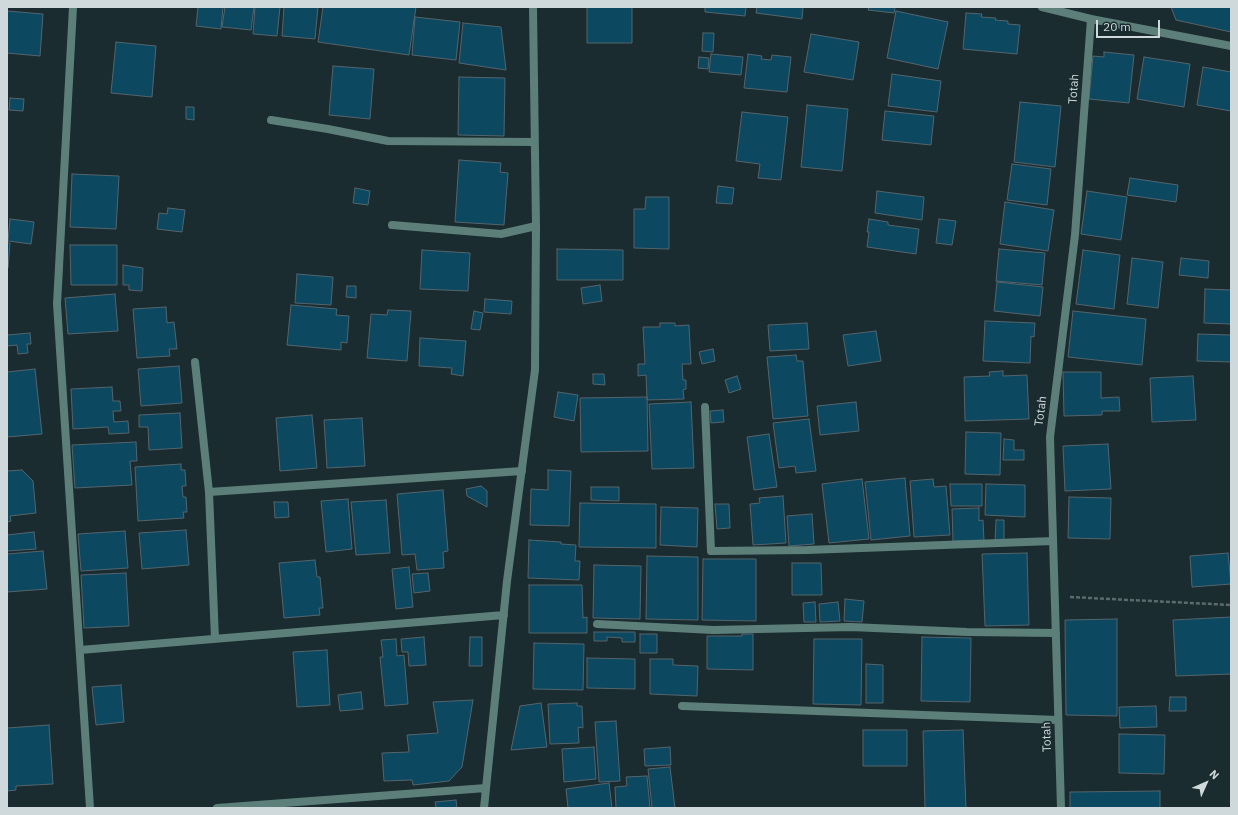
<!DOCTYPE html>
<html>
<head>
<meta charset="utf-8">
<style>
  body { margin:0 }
  #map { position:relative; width:1238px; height:815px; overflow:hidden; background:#1a2c2f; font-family:"IBM Plex Sans",sans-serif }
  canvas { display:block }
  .frame { position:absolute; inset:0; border:8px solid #cfd9db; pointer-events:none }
  .north { position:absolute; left:1186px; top:763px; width:40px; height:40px; -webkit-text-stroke:3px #1a2c2f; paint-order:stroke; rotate:45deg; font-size:11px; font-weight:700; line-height:16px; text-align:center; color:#cfd9db }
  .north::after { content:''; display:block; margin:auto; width:14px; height:18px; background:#cfd9db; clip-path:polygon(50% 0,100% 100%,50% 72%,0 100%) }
  .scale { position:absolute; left:1096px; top:20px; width:64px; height:18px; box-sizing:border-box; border:2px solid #cfd9db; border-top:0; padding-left:5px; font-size:12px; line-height:14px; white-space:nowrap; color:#cfd9db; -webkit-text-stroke:3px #1a2c2f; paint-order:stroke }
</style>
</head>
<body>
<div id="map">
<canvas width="1238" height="815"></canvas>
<div class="frame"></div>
<div class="north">N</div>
<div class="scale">20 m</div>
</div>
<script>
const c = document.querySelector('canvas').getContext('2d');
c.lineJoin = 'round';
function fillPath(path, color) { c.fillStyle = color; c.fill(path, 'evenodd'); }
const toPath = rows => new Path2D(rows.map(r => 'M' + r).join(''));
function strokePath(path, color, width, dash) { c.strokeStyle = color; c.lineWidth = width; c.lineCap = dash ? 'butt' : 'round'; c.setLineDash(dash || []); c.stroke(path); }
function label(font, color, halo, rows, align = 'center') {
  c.font = font + ' "IBM Plex Sans",sans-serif'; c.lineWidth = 3.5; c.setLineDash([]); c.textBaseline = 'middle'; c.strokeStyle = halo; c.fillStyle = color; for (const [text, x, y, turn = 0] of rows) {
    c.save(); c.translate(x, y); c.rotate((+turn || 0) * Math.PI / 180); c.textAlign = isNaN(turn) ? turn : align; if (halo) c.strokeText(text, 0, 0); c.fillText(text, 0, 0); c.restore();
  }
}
const building = toPath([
  [198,7,223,7,221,29,196,26,198,7],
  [225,7,254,7,251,30,222,27,225,7],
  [255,7,280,7,277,36,253,34,255,7],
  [284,7,318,7,315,39,282,36,284,7],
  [323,7,416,7,409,55,318,42,323,7],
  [587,7,632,7,632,43,587,43,587,7],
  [705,7,746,7,745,16,705,12,705,7],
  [757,7,803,7,802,19,756,13,757,7],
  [869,7,895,7,894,13,868,10,869,7],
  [1171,7,1231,7,1231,32,1176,20,1171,7],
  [7,11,43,14,40,56,7,53,7,11],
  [896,11,948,22,938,69,887,58,896,11],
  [966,13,982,14,981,17,996,18,995,20,1008,21,1008,24,1020,25,1017,54,963,49,966,13],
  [415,17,460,22,456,60,412,55,415,17],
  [463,23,501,27,506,70,459,63,463,23],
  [703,33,714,33,713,52,702,51,703,33],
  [811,34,859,42,853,80,804,72,811,34],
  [116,42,156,46,152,97,111,93,116,42],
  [1104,52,1134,55,1129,103,1089,99,1093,56,1104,57,1104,52],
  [711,54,743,57,741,75,709,72,711,54],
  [748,54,762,56,761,59,771,60,772,55,791,57,787,92,744,88,748,54],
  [699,57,709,58,708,69,698,68,699,57],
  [1144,57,1190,64,1184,107,1137,99,1144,57],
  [333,66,374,69,370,119,329,115,333,66],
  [1203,67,1231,72,1231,111,1197,105,1203,67],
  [892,74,941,81,937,112,888,106,892,74],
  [459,77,505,78,504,136,458,135,459,77],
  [10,98,24,99,23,111,9,110,10,98],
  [1020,102,1061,106,1055,167,1014,162,1020,102],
  [807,105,848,109,842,171,801,167,807,105],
  [186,107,194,107,194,120,186,119,186,107],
  [885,111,934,116,931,145,882,140,885,111],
  [742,112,788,117,781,180,758,178,760,164,736,161,742,112],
  [459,160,501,163,500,172,508,173,504,225,455,222,459,160],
  [1012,164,1051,169,1047,205,1007,200,1012,164],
  [72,174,119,176,116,229,70,227,72,174],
  [1130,178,1178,185,1176,202,1127,195,1130,178],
  [718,186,734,188,732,204,716,203,718,186],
  [355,188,370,191,368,205,353,203,355,188],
  [877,191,924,197,922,220,875,213,877,191],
  [1087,191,1127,197,1121,240,1081,234,1087,191],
  [646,197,669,197,669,249,634,248,634,209,645,209,646,197],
  [1005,202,1054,210,1048,251,1000,244,1005,202],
  [168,208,185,210,182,232,157,229,159,213,167,214,168,208],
  [10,219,34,222,31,244,8,241,10,219],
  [869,219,888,222,888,225,919,229,916,254,867,247,869,232,867,232,869,219],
  [939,219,956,221,952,245,936,243,939,219],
  [7,243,10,243,8,268,7,268,7,243],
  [70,245,117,245,117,285,71,285,70,245],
  [557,249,623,250,623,280,557,280,557,249],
  [999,249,1045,253,1042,285,996,281,999,249],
  [422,250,470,253,468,291,420,289,422,250],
  [1083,250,1120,255,1114,309,1076,304,1083,250],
  [1132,258,1163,262,1158,308,1127,304,1132,258],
  [1181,258,1209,261,1208,278,1179,275,1181,258],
  [123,265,143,268,142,291,129,290,129,285,123,285,123,265],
  [297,274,333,277,331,305,295,303,297,274],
  [997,282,1043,287,1040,316,994,311,997,282],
  [600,285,602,301,583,304,581,288,600,285],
  [347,286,356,286,356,298,346,297,347,286],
  [1205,289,1231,290,1231,324,1204,323,1205,289],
  [115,294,118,331,68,334,65,298,115,294],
  [485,299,512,301,511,314,484,312,485,299],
  [291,305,337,309,336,315,349,316,347,343,341,342,341,350,287,345,291,305],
  [166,307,167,323,174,322,177,349,169,349,170,356,137,358,133,309,166,307],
  [388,310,411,311,407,361,367,358,371,314,387,315,388,310],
  [474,311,483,313,480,330,471,329,474,311],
  [1073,311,1146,319,1142,365,1068,357,1073,311],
  [985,321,1035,323,1034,337,1031,336,1030,363,983,361,985,321],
  [660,323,675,323,675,326,689,325,691,364,682,364,683,380,686,380,686,389,683,390,684,399,647,400,646,375,638,376,638,364,645,364,643,327,660,327,660,323],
  [807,323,809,349,770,351,768,325,807,323],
  [876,331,881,361,848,366,843,335,876,331],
  [30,333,31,344,27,344,28,353,18,354,17,345,7,346,7,335,30,333],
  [1198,334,1231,335,1231,362,1197,361,1198,334],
  [420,338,466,341,463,376,451,374,452,368,419,366,420,338],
  [713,349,715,361,702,364,699,352,713,349],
  [796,355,797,361,803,361,808,416,773,419,767,357,796,355],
  [179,366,182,403,141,406,138,369,179,366],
  [35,369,42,434,7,437,7,372,35,369],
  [1003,371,1003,376,1027,375,1029,419,965,421,964,377,990,376,989,372,1003,371],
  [1063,372,1101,372,1101,398,1119,397,1120,411,1102,411,1102,415,1064,416,1063,372],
  [593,374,604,374,605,385,593,384,593,374],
  [737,376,741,389,729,393,725,380,737,376],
  [1193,376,1196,420,1152,422,1150,378,1193,376],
  [112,387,113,401,120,401,121,411,113,411,114,422,128,421,129,433,109,434,108,427,73,429,71,389,112,387],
  [558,392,578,395,574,421,554,417,558,392],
  [647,397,648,451,581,452,580,398,647,397],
  [691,402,694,468,652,469,649,404,691,402],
  [856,402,859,431,820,435,817,406,856,402],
  [723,410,724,422,711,423,710,411,723,410],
  [180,413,182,448,149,450,148,427,139,427,139,415,180,413],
  [312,415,317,468,280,471,276,418,312,415],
  [362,418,365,466,327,468,324,420,362,418],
  [809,419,816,471,796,473,795,466,779,468,773,423,809,419],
  [966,432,1001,433,1000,475,965,474,966,432],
  [769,434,777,487,754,490,747,437,769,434],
  [1004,439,1014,440,1014,450,1024,450,1024,460,1003,460,1004,439],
  [136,442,137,461,130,461,132,485,75,488,72,445,136,442],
  [1108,444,1111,489,1065,491,1063,446,1108,444],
  [181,464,181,470,185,470,186,486,182,486,183,497,186,497,187,512,183,512,184,518,138,521,135,467,181,464],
  [22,470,33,481,36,513,10,516,11,521,7,522,7,471,22,470],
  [548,470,571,471,569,526,530,525,531,489,548,490,548,470],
  [905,478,910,536,871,540,865,482,905,478],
  [862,479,869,539,829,543,822,484,862,479],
  [933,479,934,487,946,486,950,535,914,537,910,481,933,479],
  [950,484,982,484,982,506,951,506,950,484],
  [986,484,1025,485,1025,517,985,515,986,484],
  [481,486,487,491,487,507,467,496,466,489,481,486],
  [591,487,619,487,619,501,591,500,591,487],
  [443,490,448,551,443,552,444,568,417,570,415,554,402,555,397,494,443,490],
  [783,496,786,543,753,545,750,504,760,503,759,498,783,496],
  [1069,497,1111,498,1110,539,1068,538,1069,497],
  [348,499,352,549,326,552,321,501,348,499],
  [386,500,390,553,356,555,351,502,386,500],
  [274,502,288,502,289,517,275,518,274,502],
  [580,503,656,504,656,548,579,547,580,503],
  [715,504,729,504,730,528,717,529,715,504],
  [661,507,698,508,697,547,660,545,661,507],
  [979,508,979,521,983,520,984,541,953,541,952,509,979,508],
  [812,514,814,544,789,546,787,516,812,514],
  [996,520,1004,520,1004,543,995,543,996,520],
  [186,530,189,565,142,569,139,533,186,530],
  [125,531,128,568,81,571,78,534,125,531],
  [34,532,36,549,7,551,7,535,34,532],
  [529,540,561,542,561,544,576,545,575,561,580,561,579,580,528,578,529,540],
  [43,551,47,589,7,592,7,554,43,551],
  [1027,553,1029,625,985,626,982,554,1027,553],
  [1228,553,1231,584,1192,587,1190,556,1228,553],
  [647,556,698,557,698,620,646,619,647,556],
  [703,559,756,559,756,621,702,620,703,559],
  [315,560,317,577,320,577,323,608,319,608,320,615,284,618,279,563,315,560],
  [792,563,821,563,822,595,792,595,792,563],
  [594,565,641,566,640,619,593,618,594,565],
  [409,567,413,607,396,609,392,569,409,567],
  [126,573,129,626,84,628,81,575,126,573],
  [428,573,430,591,414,593,412,574,428,573],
  [529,585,582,585,583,618,587,617,587,633,529,633,529,585],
  [845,599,864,601,862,622,844,621,845,599],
  [815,602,816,622,804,622,803,603,815,602],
  [838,602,840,621,820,622,819,604,838,602],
  [1231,617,1231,674,1176,676,1173,620,1231,617],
  [1117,619,1117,716,1066,715,1065,620,1117,619],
  [594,632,635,632,635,642,622,642,622,638,607,637,607,641,594,641,594,632],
  [640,634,657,634,657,653,640,653,640,634],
  [742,634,753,634,753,670,707,669,707,636,742,636,742,634],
  [424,637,426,665,409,666,408,652,402,652,401,639,424,637],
  [470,637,482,637,482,666,469,666,470,637],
  [922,637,971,638,970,702,921,701,922,637],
  [396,639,397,656,404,655,408,704,385,706,380,657,383,657,381,640,396,639],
  [814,639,862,639,861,705,813,704,814,639],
  [534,643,584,644,583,690,533,689,534,643],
  [327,650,330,705,297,707,293,652,327,650],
  [587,658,635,659,635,689,587,688,587,658],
  [650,659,673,659,673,665,698,666,697,696,650,694,650,659],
  [866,664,883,665,883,703,866,703,866,664],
  [121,685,124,722,96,725,92,687,121,685],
  [361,692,363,709,340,711,338,695,361,692],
  [1170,697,1186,697,1186,711,1169,711,1170,697],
  [473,700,462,767,449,781,413,785,412,780,384,781,382,753,409,752,407,735,438,733,433,702,473,700],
  [541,703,547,747,511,750,520,706,541,703],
  [577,703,577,706,582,706,583,728,578,727,579,743,550,744,548,704,577,703],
  [1156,706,1157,727,1120,728,1119,707,1156,706],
  [616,721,620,781,599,782,595,722,616,721],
  [49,725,53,784,16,786,16,790,7,791,7,728,49,725],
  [863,730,907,730,907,766,863,766,863,730],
  [963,730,966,808,925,808,923,731,963,730],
  [1119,734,1165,735,1164,774,1119,773,1119,734],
  [594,747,596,779,564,782,562,749,594,747],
  [670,747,671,765,645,766,644,749,670,747],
  [670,767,675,808,652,808,648,769,670,767],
  [647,776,650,808,616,808,615,787,627,786,626,777,647,776],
  [609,783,612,808,568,808,566,789,609,783],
  [1160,791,1160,808,1070,808,1070,792,1160,791],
  [456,800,457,808,436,808,435,802,456,800]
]);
const path = toPath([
  [1070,597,1231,605]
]);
const minor = toPath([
  [73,7,57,304,90,808],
  [1042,7,1091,19,1231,46],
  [271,120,328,129,388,141,534,142],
  [392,225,501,234,536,226],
  [195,362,209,492,215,639],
  [705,407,711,551,807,550,1053,541],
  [209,492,522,471],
  [597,624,713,630,851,627,967,632,1056,633],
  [80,650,504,615],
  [682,706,1058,720],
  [217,808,486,788],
  [484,808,507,581,535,370,536,226,533,7],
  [1061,808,1050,437,1075,235,1091,19]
]);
const streetNames = [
  ["Totah",1074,89,-86],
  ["Totah",1041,411,-83],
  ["Totah",1047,737,-92]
];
fillPath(building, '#0c4961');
strokePath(building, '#54646d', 1);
strokePath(path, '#5b6a6d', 2.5, [4, 2]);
strokePath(minor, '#5d7f79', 8);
label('12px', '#cfd9db', '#1a2c2f', streetNames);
</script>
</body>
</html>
